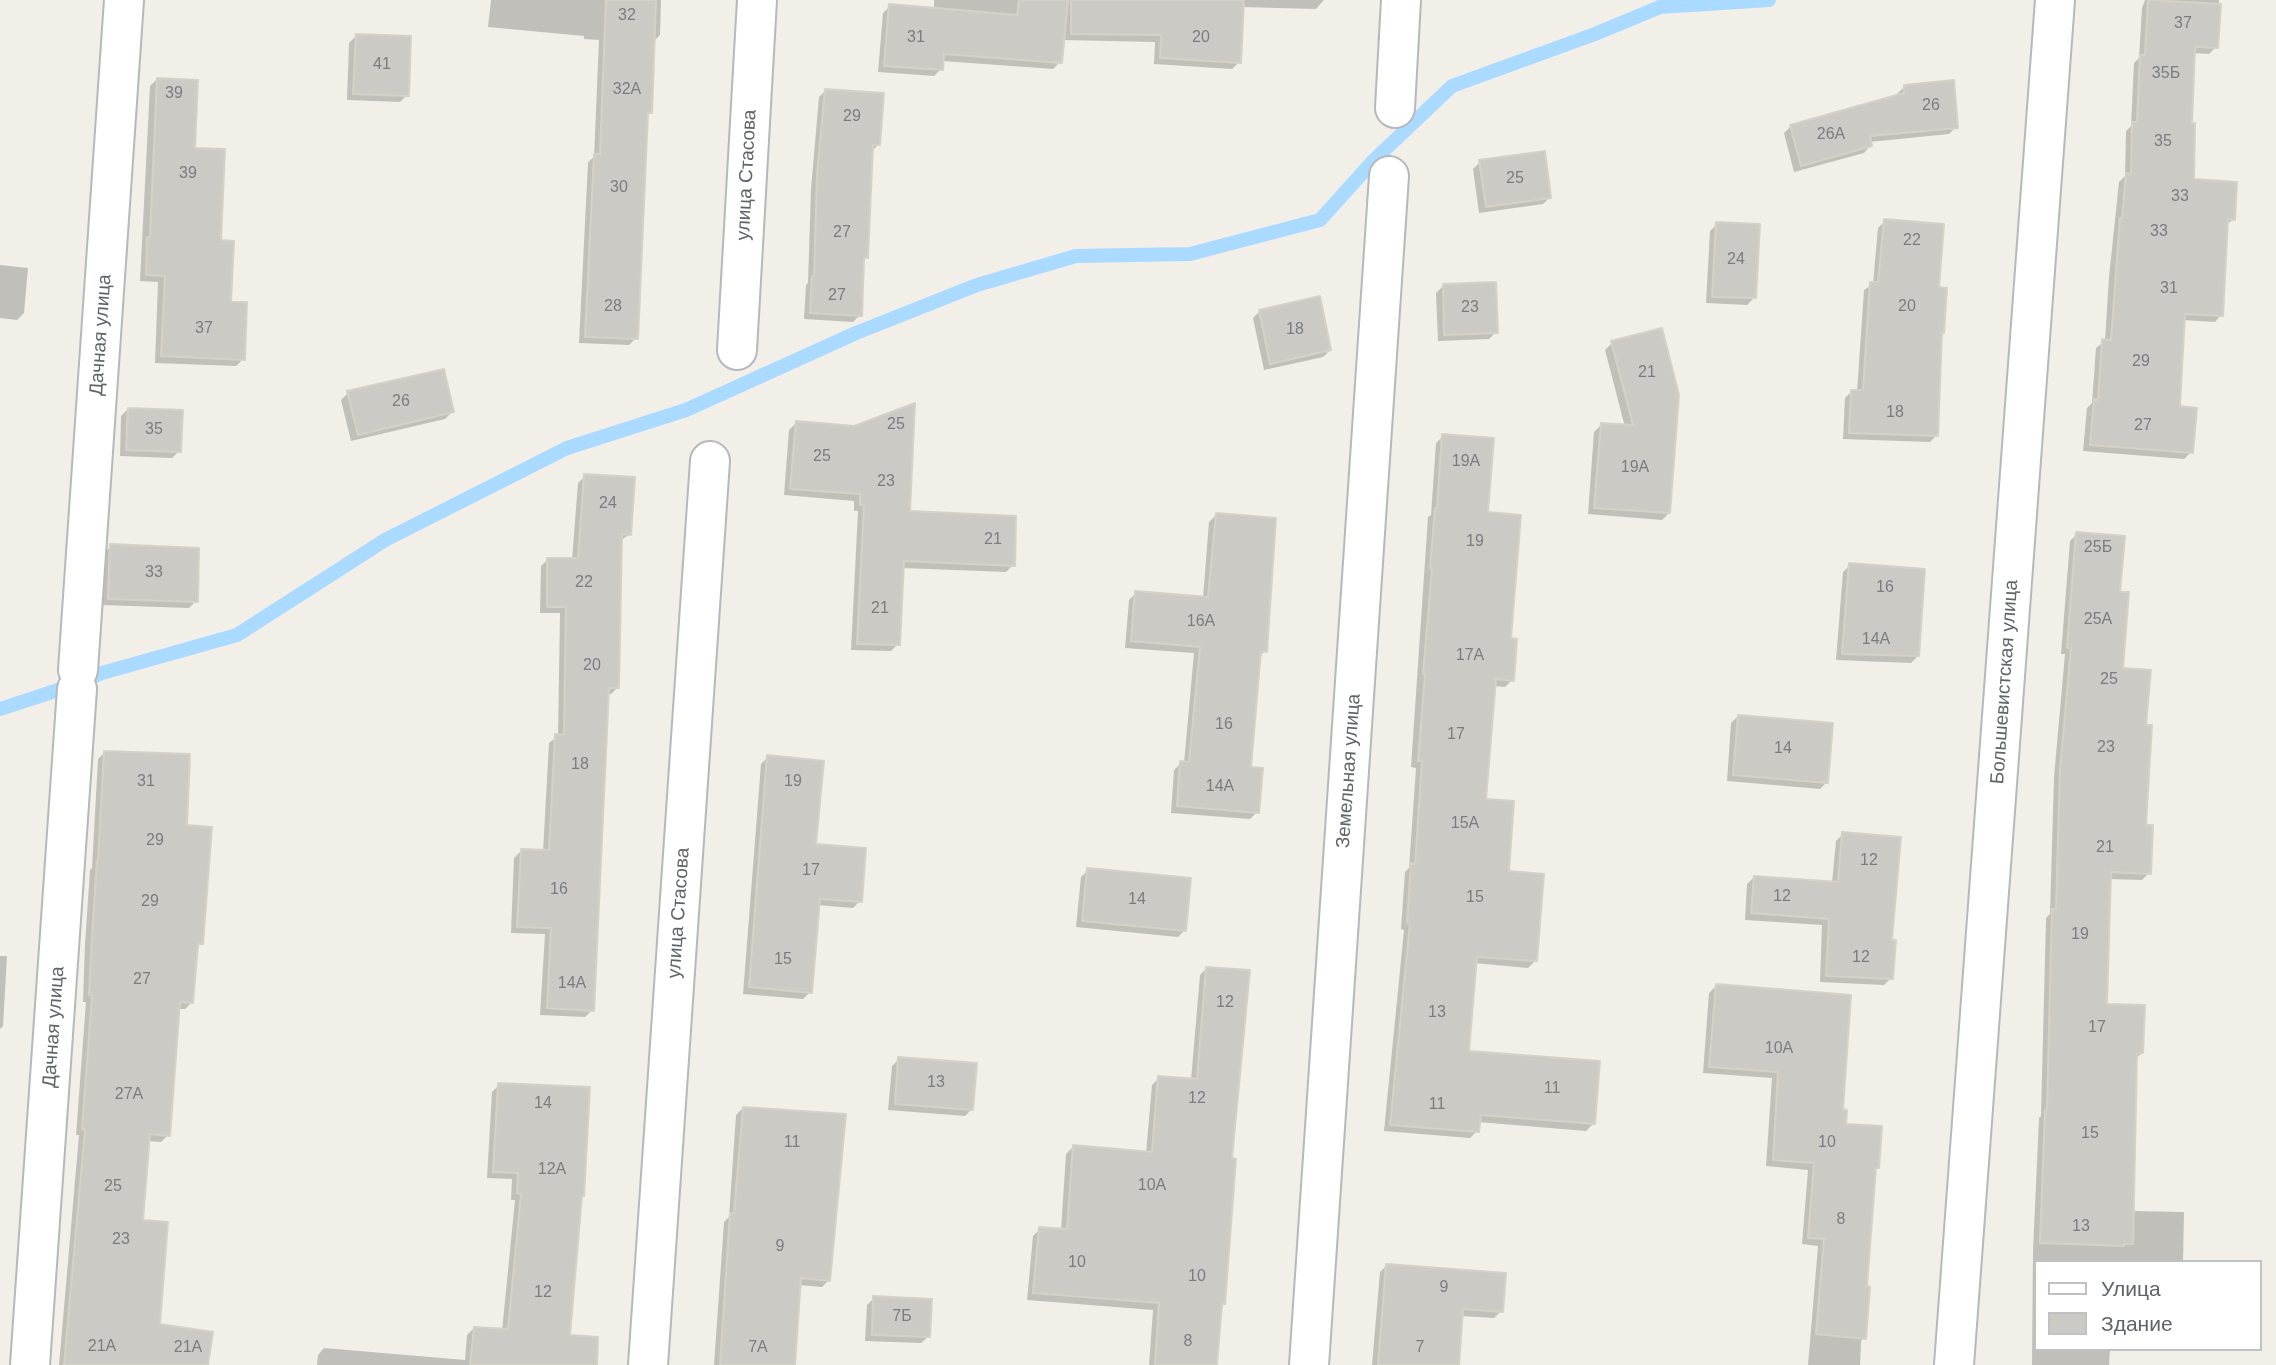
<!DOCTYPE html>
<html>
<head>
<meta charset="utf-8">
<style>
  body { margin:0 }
  #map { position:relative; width:2276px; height:1365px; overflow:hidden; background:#f1efe8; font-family:Helvetica,sans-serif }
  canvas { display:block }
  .legend { position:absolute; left:2034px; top:1260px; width:228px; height:91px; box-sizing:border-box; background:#fff; border:2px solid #bfc1c3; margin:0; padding:9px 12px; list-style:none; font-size:21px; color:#5f6368 }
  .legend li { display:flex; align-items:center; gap:14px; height:35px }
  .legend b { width:35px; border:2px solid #bfc1c3 }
</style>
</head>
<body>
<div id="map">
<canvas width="2276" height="1365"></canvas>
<ul class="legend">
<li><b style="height:9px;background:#fff"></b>Улица</li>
<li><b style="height:19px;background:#cccac5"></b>Здание</li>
</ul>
</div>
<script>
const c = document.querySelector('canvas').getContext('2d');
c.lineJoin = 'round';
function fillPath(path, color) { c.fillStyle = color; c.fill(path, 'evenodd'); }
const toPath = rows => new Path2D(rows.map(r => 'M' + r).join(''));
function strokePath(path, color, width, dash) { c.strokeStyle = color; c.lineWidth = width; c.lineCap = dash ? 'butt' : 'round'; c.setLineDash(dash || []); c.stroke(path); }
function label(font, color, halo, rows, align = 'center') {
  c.font = font + ' Helvetica,sans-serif'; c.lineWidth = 5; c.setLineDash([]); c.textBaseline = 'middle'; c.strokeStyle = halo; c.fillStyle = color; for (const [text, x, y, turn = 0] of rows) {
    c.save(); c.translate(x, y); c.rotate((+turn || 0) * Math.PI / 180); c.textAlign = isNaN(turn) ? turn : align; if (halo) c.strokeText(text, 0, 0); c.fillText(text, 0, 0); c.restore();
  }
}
const shadow = toPath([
  [491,0,661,0,660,35,653,42,650,113,646,116,636,338,629,345,579,343,588,162,594,157,599,40,584,39,584,36,488,27],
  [934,0,1324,0,1316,9,1242,7,1239,62,1232,69,1154,64,1155,42,1062,40,1060,62,1053,69,942,61,941,69,934,76,878,72,883,13,890,6,934,10],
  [2145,0,2219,0,2216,47,2209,54,2193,53,2190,125,2192,180,2233,219,2226,226,2221,315,2215,322,2183,320,2178,408,2191,452,2184,459,2083,451,2087,408,2092,403,2096,348,2105,341,2109,277,2119,182,2125,176,2126,131,2131,126,2134,63,2139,58,2142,8],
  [356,36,407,95,400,102,347,100,349,43],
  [157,79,193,149,219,242,229,303,243,359,236,366,155,363,158,282,140,281,150,86],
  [1904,87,1956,127,1949,134,1869,142,1870,146,1864,153,1794,172,1784,133,1791,126,1898,96,1897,94],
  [826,90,878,145,871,152,866,257,863,260,860,315,853,322,804,319,806,285,808,283,811,189,819,97],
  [1480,162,1550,197,1543,204,1479,213,1473,169],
  [1885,221,1937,289,1942,332,1940,334,1937,435,1930,442,1843,439,1845,398,1852,391,1857,392,1864,290,1873,284,1878,228],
  [1717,224,1754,298,1747,305,1706,303,1710,231],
  [0,265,28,268,24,313,17,320,0,318],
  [1443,286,1496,332,1489,339,1438,341,1436,293],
  [1260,311,1330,350,1323,357,1264,370,1253,318],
  [1612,343,1669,513,1662,520,1588,514,1594,432,1601,425,1625,427,1605,350],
  [348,393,452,412,445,419,351,441,341,400],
  [128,409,179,451,172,458,120,456,121,416],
  [796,423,908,513,1013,565,1006,572,902,568,898,644,891,651,851,650,858,511,854,511,854,501,784,495,789,430],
  [1443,436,1486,514,1509,640,1512,680,1505,687,1494,686,1484,800,1535,961,1528,968,1474,963,1467,1053,1593,1124,1586,1131,1478,1122,1477,1131,1470,1138,1384,1131,1404,930,1401,929,1405,872,1409,868,1416,768,1411,767,1428,517,1431,515,1436,443],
  [585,476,630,534,620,541,618,687,611,694,607,694,592,1010,585,1017,540,1015,545,934,511,933,514,858,521,851,543,852,549,743,558,736,560,613,540,613,541,566,548,559,572,560,578,483],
  [1216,515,1265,651,1259,657,1249,769,1257,812,1250,819,1171,813,1174,770,1181,763,1184,763,1194,653,1125,648,1129,600,1136,593,1203,598,1209,522],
  [2077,534,2118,593,2121,669,2144,727,2144,827,2149,873,2142,880,2109,879,2105,1006,2142,1053,2135,1059,2132,1211,2184,1212,2183,1262,2036,1262,2036,1349,2110,1349,2109,1365,2032,1365,2033,1251,2039,1118,2041,1116,2046,918,2050,914,2054,777,2065,654,2061,654,2070,541],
  [111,546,196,601,189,608,102,605,104,553],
  [1850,565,1918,656,1911,663,1836,660,1843,572],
  [1738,716,1827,782,1820,789,1727,781,1731,723],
  [105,752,185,826,201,943,196,948,192,1002,185,1009,178,1009,168,1135,161,1142,148,1141,141,1221,158,1326,206,1365,59,1365,79,1135,76,1135,86,1002,83,1002,85,944,90,870,92,868,98,759],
  [768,757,814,846,860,901,853,908,817,905,810,992,803,999,743,994,761,764],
  [1843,834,1890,942,1891,978,1884,985,1820,982,1822,925,1745,920,1747,884,1754,877,1832,883,1836,841],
  [1088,870,1185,930,1178,937,1076,927,1081,877],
  [0,956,7,956,3,1026,0,1029],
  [1207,968,1230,1160,1223,1303,1221,1306,1215,1365,1149,1365,1153,1310,1027,1300,1033,1236,1040,1229,1061,1230,1066,1154,1073,1147,1146,1153,1152,1085,1159,1078,1191,1080,1200,975],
  [1716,986,1841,1111,1844,1125,1877,1167,1874,1170,1865,1288,1864,1338,1861,1341,1860,1365,1808,1365,1818,1246,1802,1244,1808,1170,1766,1166,1772,1078,1703,1073,1709,993],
  [899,1059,972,1109,965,1116,888,1110,892,1066],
  [499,1085,583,1195,580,1199,567,1365,317,1365,318,1355,324,1348,465,1360,467,1335,474,1328,502,1331,515,1200,511,1200,512,1179,487,1178,492,1092],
  [743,1108,829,1280,822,1287,798,1285,793,1365,714,1365,724,1222,729,1217,736,1115],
  [1387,1265,1501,1311,1494,1318,1461,1316,1457,1365,1372,1365,1380,1272],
  [874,1298,928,1337,921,1343,865,1341,867,1305]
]);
const stream = toPath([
  [0,709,58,690,102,673,237,635,385,540,567,448,686,410,856,333,977,285,1076,256,1190,254,1320,220,1374,160,1452,86,1595,34,1660,7,1769,0]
]);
const building = toPath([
  [606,0,656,0,652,113,648,113,638,339,585,337,594,154,600,154,606,0],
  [1019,0,1068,0,1062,63,944,54,943,70,884,66,889,4,1017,15,1019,0],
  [1071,0,1244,0,1241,63,1160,58,1161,35,1071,34,1071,0],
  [2148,0,2221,4,2218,48,2195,47,2192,123,2195,123,2194,179,2237,182,2235,220,2228,219,2223,316,2185,314,2180,406,2197,408,2193,453,2090,445,2094,399,2098,400,2102,339,2111,340,2120,218,2122,219,2126,173,2131,174,2132,122,2137,122,2140,55,2145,55,2148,0],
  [356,34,411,36,409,96,353,94,356,34],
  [157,78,198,80,195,148,225,149,221,240,234,241,231,302,247,302,245,360,161,356,165,276,146,275,147,237,150,237,157,78],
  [1954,80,1958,128,1870,136,1872,146,1801,166,1790,125,1904,93,1904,85,1954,80],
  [825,89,884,93,880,145,873,145,868,258,864,258,862,316,810,313,812,276,814,276,817,175,825,89],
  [1545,151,1551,198,1486,207,1479,160,1545,151],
  [1884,219,1944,224,1939,287,1947,288,1944,333,1942,332,1938,436,1849,433,1851,390,1863,390,1870,282,1878,282,1884,219],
  [1716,222,1760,224,1756,298,1712,297,1716,222],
  [1496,282,1498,333,1444,335,1443,284,1496,282],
  [1320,296,1331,350,1270,364,1259,310,1320,296],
  [1662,328,1679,395,1670,513,1594,508,1601,423,1633,425,1611,341,1662,328],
  [444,369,454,412,358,435,347,391,444,369],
  [915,403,910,511,1016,516,1015,566,904,561,900,645,857,644,864,505,860,505,860,494,790,489,796,421,854,426,915,403],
  [128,408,183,410,181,452,126,450,128,408],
  [1442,434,1494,438,1488,512,1521,515,1511,638,1517,639,1514,681,1496,679,1486,799,1514,801,1509,871,1544,874,1537,961,1477,957,1469,1051,1600,1061,1595,1124,1481,1115,1479,1132,1390,1125,1410,923,1407,923,1411,863,1415,864,1422,761,1418,761,1425,674,1423,674,1432,569,1430,568,1435,508,1437,508,1442,434],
  [584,474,635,477,631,535,622,534,619,688,609,688,594,1011,547,1008,551,928,517,927,521,849,549,850,555,734,564,735,566,607,547,607,547,558,578,558,584,474],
  [1216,513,1276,518,1267,652,1261,651,1251,767,1263,768,1259,813,1177,806,1180,761,1189,762,1200,647,1131,641,1135,591,1208,597,1216,513],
  [2076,532,2125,536,2120,592,2129,592,2123,668,2151,670,2146,725,2152,725,2146,825,2153,825,2151,874,2111,872,2107,1004,2145,1005,2143,1053,2137,1053,2133,1244,2124,1244,2124,1246,2040,1243,2045,1109,2047,1109,2052,909,2056,909,2060,769,2071,648,2067,648,2076,532],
  [110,544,199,548,198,602,108,599,110,544],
  [1849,563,1925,569,1919,656,1842,654,1849,563],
  [1738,715,1833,723,1828,783,1733,775,1738,715],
  [104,751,190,754,187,825,212,827,203,944,198,944,193,1003,180,1002,170,1136,150,1134,143,1220,168,1222,160,1324,213,1332,208,1365,64,1365,85,1129,82,1129,92,996,89,995,92,936,97,861,98,861,104,751],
  [767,755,824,761,816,844,866,848,862,902,820,899,812,993,749,987,767,755],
  [1842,832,1901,837,1892,940,1896,940,1893,979,1826,976,1829,919,1751,913,1754,876,1838,882,1842,832],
  [1087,868,1191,878,1186,931,1082,921,1087,868],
  [1206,967,1250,970,1232,1158,1236,1159,1225,1304,1222,1304,1217,1365,1155,1365,1159,1303,1033,1293,1039,1227,1067,1229,1073,1145,1152,1152,1158,1076,1197,1079,1206,967],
  [1716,984,1851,995,1843,1109,1847,1110,1846,1124,1882,1126,1879,1168,1876,1168,1867,1286,1870,1287,1866,1339,1816,1334,1824,1239,1808,1238,1814,1163,1773,1160,1778,1072,1709,1067,1716,984],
  [898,1057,977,1063,973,1110,895,1104,898,1057],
  [498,1083,590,1087,584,1196,582,1196,570,1335,598,1337,597,1365,470,1365,474,1327,508,1329,521,1194,517,1193,518,1173,493,1172,498,1083],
  [743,1107,846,1114,830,1281,801,1278,795,1365,720,1365,730,1213,734,1213,743,1107],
  [1386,1264,1506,1273,1503,1312,1463,1309,1459,1365,1378,1365,1386,1264],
  [873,1296,932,1299,930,1337,872,1335,873,1296]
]);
const minor = toPath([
  [1395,108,1401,0],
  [737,350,757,0],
  [78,670,124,0],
  [30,1365,77,689],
  [648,1365,710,461],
  [1309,1365,1389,176],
  [1954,1365,2055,0]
]);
const numberNames = [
  ["32",627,16],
  ["37",2183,24],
  ["31",916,38],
  ["20",1201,38],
  ["41",382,65],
  ["35Б",2166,74],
  ["32А",627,90],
  ["39",174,94],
  ["26",1931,106],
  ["29",852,117],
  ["26А",1831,135],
  ["35",2163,142],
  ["39",188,174],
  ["25",1515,179],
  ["30",619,188],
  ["33",2180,197],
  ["33",2159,232],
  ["27",842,233],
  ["22",1912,241],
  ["24",1736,260],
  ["31",2169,289],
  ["27",837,296],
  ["28",613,307],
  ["20",1907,307],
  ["23",1470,308],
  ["37",204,329],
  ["18",1295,330],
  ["29",2141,362],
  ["21",1647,373],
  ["26",401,402],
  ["18",1895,413],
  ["25",896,425],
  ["27",2143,426],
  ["35",154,430],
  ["25",822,457],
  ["19А",1466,462],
  ["19А",1635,468],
  ["23",886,482],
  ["24",608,504],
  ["21",993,540],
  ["19",1475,542],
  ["25Б",2098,548],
  ["33",154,573],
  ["22",584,583],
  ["16",1885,588],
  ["21",880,609],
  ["25А",2098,620],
  ["16А",1201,622],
  ["14А",1876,640],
  ["17А",1470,656],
  ["20",592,666],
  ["25",2109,680],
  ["16",1224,725],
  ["17",1456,735],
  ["23",2106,748],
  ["14",1783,749],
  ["18",580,765],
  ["31",146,782],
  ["19",793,782],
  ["14А",1220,787],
  ["15А",1465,824],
  ["29",155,841],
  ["21",2105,848],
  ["12",1869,861],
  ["17",811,871],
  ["16",559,890],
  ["12",1782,897],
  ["15",1475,898],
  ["14",1137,900],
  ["29",150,902],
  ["19",2080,935],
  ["12",1861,958],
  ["15",783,960],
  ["27",142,980],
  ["14А",572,984],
  ["12",1225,1003],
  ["13",1437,1013],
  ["17",2097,1028],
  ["10А",1779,1049],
  ["13",936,1083],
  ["11",1552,1089],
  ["27А",129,1095],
  ["12",1197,1099],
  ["14",543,1104],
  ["11",1437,1105],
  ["15",2090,1134],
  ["11",792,1143],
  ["10",1827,1143],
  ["12А",552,1170],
  ["10А",1152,1186],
  ["25",113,1187],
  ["8",1841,1220],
  ["13",2081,1227],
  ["23",121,1240],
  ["9",780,1247],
  ["10",1077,1263],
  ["10",1197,1277],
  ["9",1444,1288],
  ["12",543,1293],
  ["7Б",902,1317],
  ["8",1188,1342],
  ["21А",102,1347],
  ["21А",188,1348],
  ["7А",758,1348],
  ["7",1420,1348]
];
const streetNames = [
  ["улица Стасова",747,175,-87],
  ["Дачная улица",101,335,-86],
  ["Большевистская улица",2005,682,-86],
  ["Земельная улица",1349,771,-86],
  ["улица Стасова",679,913,-86],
  ["Дачная улица",54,1027,-86]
];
fillPath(shadow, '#0003');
strokePath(stream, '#aadaff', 14);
fillPath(building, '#cccac5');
strokePath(building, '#d6d1c6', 2);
strokePath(minor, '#b5b8bc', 42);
strokePath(minor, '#fff', 38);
label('16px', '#7a7d7f', null, numberNames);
label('19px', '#5f6368', '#fff', streetNames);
</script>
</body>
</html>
